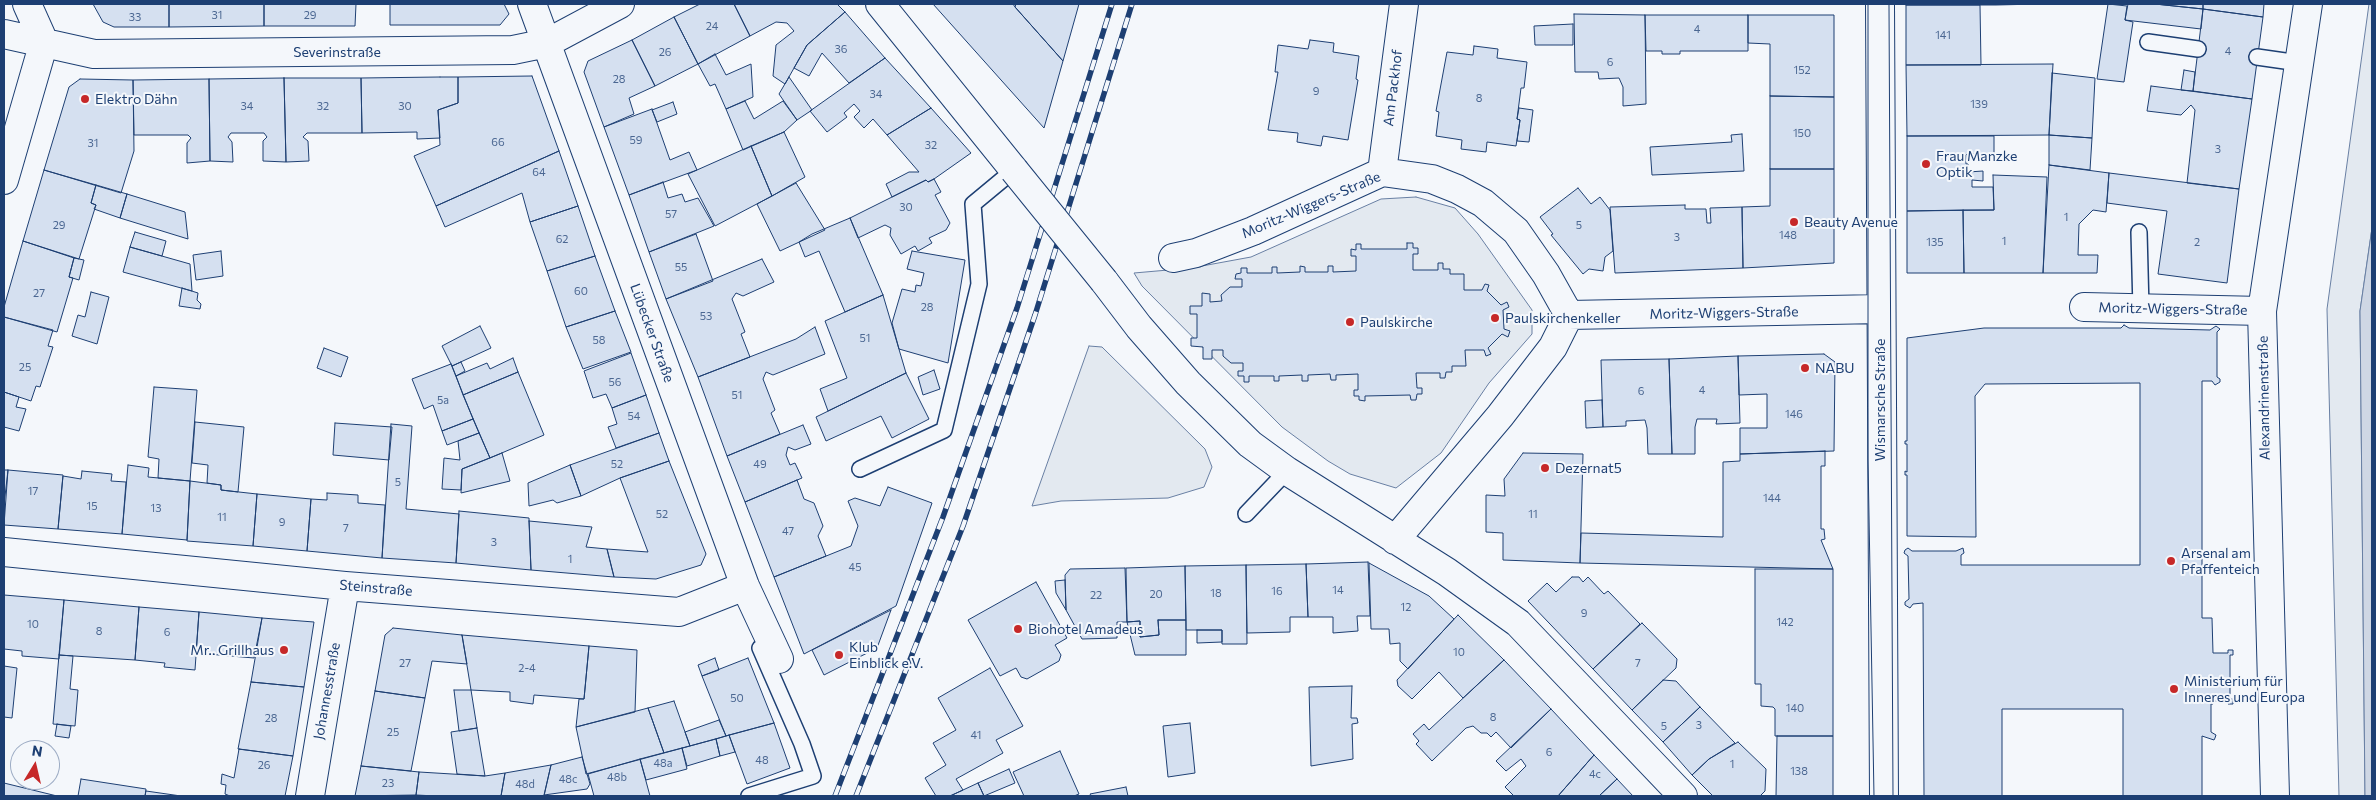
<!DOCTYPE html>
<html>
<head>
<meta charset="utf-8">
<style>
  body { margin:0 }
  #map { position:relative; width:2376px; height:800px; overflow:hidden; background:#f4f7fb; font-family:Commissioner,sans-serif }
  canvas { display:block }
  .frame { position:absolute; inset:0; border:5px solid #1d3f73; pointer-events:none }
  .north { position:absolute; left:10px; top:740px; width:50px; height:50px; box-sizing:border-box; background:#f4f7fb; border:1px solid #9eadc5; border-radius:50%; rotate:9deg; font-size:14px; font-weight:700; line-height:20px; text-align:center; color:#1d3f73 }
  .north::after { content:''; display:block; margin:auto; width:18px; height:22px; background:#c62828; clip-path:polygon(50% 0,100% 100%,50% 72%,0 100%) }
</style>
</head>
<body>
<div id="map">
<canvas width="2376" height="800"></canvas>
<div class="frame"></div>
<div class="north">N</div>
</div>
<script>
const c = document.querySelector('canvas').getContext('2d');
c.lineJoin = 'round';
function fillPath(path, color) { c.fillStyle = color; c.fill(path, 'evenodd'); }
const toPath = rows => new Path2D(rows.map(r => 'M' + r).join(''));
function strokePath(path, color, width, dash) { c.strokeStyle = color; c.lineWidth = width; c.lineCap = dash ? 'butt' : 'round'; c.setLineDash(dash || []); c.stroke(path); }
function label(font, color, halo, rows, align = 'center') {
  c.font = font + ' Commissioner,sans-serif'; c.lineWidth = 4; c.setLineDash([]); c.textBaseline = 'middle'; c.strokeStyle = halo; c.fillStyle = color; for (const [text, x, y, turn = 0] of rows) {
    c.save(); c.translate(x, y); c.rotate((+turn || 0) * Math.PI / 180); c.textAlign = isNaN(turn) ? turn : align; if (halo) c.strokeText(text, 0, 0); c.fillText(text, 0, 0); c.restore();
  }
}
const green = toPath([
  [2369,4,2372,4,2372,228,2360,311,2365,796,2339,796,2327,309,2369,4],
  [1416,197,1455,208,1478,234,1532,310,1532,334,1489,383,1441,453,1396,488,1350,474,1328,461,1282,427,1142,286,1134,273,1191,268,1251,257,1381,199,1416,197],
  [1089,346,1102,347,1205,449,1212,467,1204,487,1168,498,1061,501,1032,506,1089,346]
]);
const water = toPath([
  [2372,228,2372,796,2365,796,2360,311,2372,228]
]);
const building = toPath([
  [93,4,169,4,169,27,114,27,103,22,93,4],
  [169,4,264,4,264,26,169,27,169,4],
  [264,4,356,4,355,26,264,26,264,4],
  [390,4,504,4,509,14,500,25,390,25,390,4],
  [700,4,734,4,750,36,698,64,674,17,700,4],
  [734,4,837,4,845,12,807,45,785,84,773,76,776,45,794,31,787,23,776,22,750,36,734,4],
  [933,4,1013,4,1015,7,1063,61,1044,128,933,4],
  [1016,4,1079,4,1063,61,1015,7,1016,4],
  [1906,4,1961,4,1961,5,1906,5,1906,4],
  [1961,4,1996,4,1996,5,1961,5,1961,4],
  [1996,4,2039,4,1996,5,1996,4],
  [2108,4,2127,6,2125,20,2133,22,2124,82,2097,79,2108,4],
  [2128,4,2155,4,2203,9,2201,29,2125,20,2128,4],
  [2155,4,2203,4,2203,9,2155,4],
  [2203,4,2264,4,2263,17,2203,9,2203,4],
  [1906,5,1980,5,1981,65,1906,65,1906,5],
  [2203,9,2263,17,2252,99,2193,91,2203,9],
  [845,12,885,58,849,83,822,53,809,76,794,68,807,45,845,12],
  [1574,14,1645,15,1646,104,1623,106,1623,87,1619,78,1599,79,1598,72,1575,72,1574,14],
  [1645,15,1748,15,1748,51,1680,51,1680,54,1662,54,1662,51,1646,51,1645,15],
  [1748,15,1834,15,1834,97,1770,96,1770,44,1748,43,1748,15],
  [674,17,698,64,655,86,632,40,674,17],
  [1573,24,1573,45,1535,45,1534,26,1573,24],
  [632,40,655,86,629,98,634,114,604,127,584,72,588,61,632,40],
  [1310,40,1334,43,1333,52,1359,56,1356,79,1358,80,1348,140,1323,136,1321,146,1297,142,1298,133,1268,130,1278,72,1275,72,1278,45,1308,49,1310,40],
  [1474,46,1498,49,1497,58,1527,62,1524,88,1521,88,1517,119,1520,120,1516,146,1487,142,1486,152,1461,149,1462,140,1436,136,1439,112,1436,111,1447,52,1473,55,1474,46],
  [715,54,726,75,751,64,753,97,726,109,715,84,710,86,698,64,715,54],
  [885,58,931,108,887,135,873,119,864,128,854,117,860,111,854,104,844,113,847,117,827,132,810,111,885,58],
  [2053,64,2049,135,1907,136,1906,65,2053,64],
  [2184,70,2195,72,2193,91,2181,90,2184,70],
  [2052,73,2095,78,2092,138,2049,135,2052,73],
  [532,76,559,151,436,206,414,156,440,145,438,110,458,103,458,77,532,76],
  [440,77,458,77,458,103,438,110,440,138,417,139,417,132,362,133,361,78,440,77],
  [789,77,812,110,797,120,779,94,789,77],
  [284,78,361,78,362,133,307,133,303,137,308,141,309,161,286,162,284,78],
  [284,78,286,162,263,161,263,141,267,137,264,133,231,133,228,137,232,142,233,162,210,161,209,79,284,78],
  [80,79,133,80,134,151,121,193,44,170,69,87,80,79],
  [209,79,210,161,187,163,187,143,191,138,188,135,134,135,133,80,209,79],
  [2151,86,2252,99,2239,189,2187,183,2195,110,2191,105,2181,115,2147,111,2151,86],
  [1770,96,1834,97,1834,169,1770,169,1770,96],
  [745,101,754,119,783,101,797,120,784,132,743,150,726,109,745,101],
  [673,102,677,114,657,122,652,110,673,102],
  [931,108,971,153,934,179,928,182,926,180,892,197,886,184,909,172,919,172,887,135,931,108],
  [1519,108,1533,110,1529,142,1517,141,1520,120,1517,119,1519,108],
  [652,109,670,160,689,152,697,170,629,195,604,127,652,109],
  [784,132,805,177,772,196,751,146,784,132],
  [1742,134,1744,171,1652,175,1650,147,1732,142,1731,135,1742,134],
  [2049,135,2092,138,2090,170,2049,165,2049,135],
  [1907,136,1994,136,1994,157,1978,157,1970,151,1966,155,1966,164,1968,164,1968,172,1983,171,1983,181,1972,180,1972,187,1993,187,1994,210,1907,211,1907,136],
  [751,146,772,196,715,226,688,174,751,146],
  [559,151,578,206,530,222,522,193,445,227,436,206,559,151],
  [2049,165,2109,173,2106,212,2093,210,2079,224,2078,255,2098,255,2097,273,2043,273,2049,165],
  [1770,169,1834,169,1834,263,1743,268,1742,207,1770,206,1770,169],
  [44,170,96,185,91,203,96,205,79,259,23,241,44,170],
  [2109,173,2239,189,2227,283,2158,274,2167,211,2107,203,2109,173],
  [1993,175,2047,177,2043,273,1964,273,1963,210,1994,210,1993,175],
  [934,179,941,192,935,195,950,223,946,230,929,238,932,243,918,251,915,246,901,254,890,235,891,228,885,225,858,238,850,218,926,180,928,182,934,179],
  [663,182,668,198,682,194,685,202,698,198,714,226,649,252,629,195,663,182],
  [796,183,825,230,780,251,757,204,796,183],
  [96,185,127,194,120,218,94,209,96,205,91,203,96,185],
  [1578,188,1591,204,1600,197,1610,210,1613,251,1605,257,1603,271,1589,269,1583,274,1551,235,1553,234,1540,217,1578,188],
  [127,194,185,212,188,239,120,218,127,194],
  [1685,205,1685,209,1706,209,1707,223,1711,223,1710,208,1742,207,1743,268,1615,273,1610,207,1685,205],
  [578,206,595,256,547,271,530,222,578,206],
  [1963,210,1964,273,1907,273,1907,211,1963,210],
  [850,218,883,295,845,312,819,251,805,257,799,242,812,234,850,218],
  [135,232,166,241,162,256,130,247,135,232],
  [696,234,713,281,666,299,649,252,696,234],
  [23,241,74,258,69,277,73,278,57,332,4,317,4,307,23,241],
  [1407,243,1413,243,1413,248,1418,248,1418,254,1413,254,1413,270,1438,270,1438,263,1443,263,1443,269,1450,269,1450,274,1464,274,1464,290,1482,290,1485,284,1489,285,1487,291,1501,305,1507,302,1509,307,1503,310,1504,329,1510,331,1508,337,1502,334,1488,348,1491,354,1486,356,1484,350,1465,350,1466,366,1452,366,1452,372,1446,372,1445,378,1440,378,1440,373,1416,373,1417,388,1422,388,1422,394,1417,394,1416,400,1411,400,1410,395,1365,396,1365,401,1359,400,1359,396,1354,396,1354,390,1358,390,1358,374,1336,375,1336,380,1331,380,1330,374,1308,375,1308,381,1302,381,1302,375,1279,376,1279,381,1274,381,1274,376,1249,376,1249,382,1244,382,1244,376,1238,376,1238,371,1243,371,1243,363,1231,363,1223,356,1223,350,1212,350,1212,359,1203,359,1203,347,1191,346,1191,338,1197,338,1197,314,1190,314,1190,306,1202,306,1202,293,1210,294,1210,302,1222,301,1221,295,1230,287,1242,287,1242,279,1235,279,1236,274,1241,273,1241,268,1247,268,1247,273,1272,273,1272,267,1277,267,1277,273,1300,272,1300,266,1305,267,1305,272,1328,272,1328,266,1333,266,1333,272,1356,271,1356,256,1351,256,1351,249,1356,250,1356,244,1361,244,1361,249,1407,249,1407,243],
  [130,247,190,264,192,291,123,272,130,247],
  [221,251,223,276,196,280,193,255,221,251],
  [912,251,965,260,948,363,899,349,892,323,902,289,915,292,916,285,921,286,924,273,907,269,912,251],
  [595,256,615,311,566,327,547,271,595,256],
  [74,258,84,260,79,280,69,277,74,258],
  [762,259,774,282,743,296,736,293,732,299,745,332,741,334,750,357,698,377,666,299,762,259],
  [182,288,198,293,197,300,201,304,200,309,179,306,182,288],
  [91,292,109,297,97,344,72,336,78,315,85,317,91,292],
  [883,295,906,373,828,411,820,389,847,378,825,321,883,295],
  [615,311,631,352,583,369,566,327,615,311],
  [4,317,53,330,48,346,53,347,40,387,36,386,31,401,4,392,4,317],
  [2124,325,2129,328,2210,330,2216,326,2220,329,2217,332,2217,377,2220,379,2220,382,2215,385,2212,381,2202,381,2202,618,2212,618,2213,653,2228,653,2228,650,2233,650,2233,655,2230,655,2230,699,2233,699,2233,704,2228,704,2229,701,2213,701,2213,704,2211,704,2211,732,2216,735,2215,738,2214,740,2202,736,2202,796,2123,796,2123,709,2002,709,2002,796,1924,796,1923,603,1913,604,1910,608,1905,605,1905,602,1909,599,1908,556,1904,553,1905,550,1908,548,1912,551,1956,551,1963,548,1964,553,1961,555,1961,565,2140,565,2140,383,1985,384,1975,396,1976,537,1907,536,1907,475,1905,475,1905,471,1907,472,1907,444,1905,444,1905,441,1907,441,1907,338,1984,328,2121,328,2124,325],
  [480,326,491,348,452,366,442,346,480,326],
  [815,327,825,354,773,375,766,372,763,379,775,410,771,413,780,434,727,456,698,377,796,339,815,327],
  [324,348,348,357,341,377,317,368,324,348],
  [631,353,646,395,612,408,606,394,593,398,584,371,631,353],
  [1824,354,1835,362,1834,451,1740,454,1740,428,1767,428,1767,394,1739,395,1738,356,1824,354],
  [1738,356,1740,423,1716,424,1717,419,1697,419,1695,427,1695,454,1672,454,1669,359,1738,356],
  [513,358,518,372,463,395,456,376,487,363,490,369,513,358],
  [1669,359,1672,454,1648,454,1647,428,1645,420,1626,421,1626,426,1603,427,1601,360,1669,359],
  [461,362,465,371,456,376,452,366,461,362],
  [451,364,473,419,442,431,433,405,424,409,412,379,451,364],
  [934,370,940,389,923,395,918,377,934,370],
  [518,372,544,435,490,458,463,395,518,372],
  [906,373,929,419,892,438,881,416,826,441,816,417,906,373],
  [154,387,197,390,190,481,158,478,159,459,148,457,154,387],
  [4,392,19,397,16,407,26,409,19,431,4,427,4,392],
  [646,395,659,433,616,448,608,427,617,424,612,408,646,395],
  [1602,400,1603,427,1586,428,1585,401,1602,400],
  [473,419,479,433,447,445,442,431,473,419],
  [195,422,244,427,238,492,221,490,221,485,207,483,208,465,192,463,195,422],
  [335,423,392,427,389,460,333,455,335,423],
  [391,424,412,426,406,509,459,514,456,563,382,558,391,424],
  [803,425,811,444,795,450,788,447,786,455,790,465,795,463,802,478,745,502,727,456,803,425],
  [479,433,490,458,462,469,461,490,442,489,444,458,460,460,458,441,479,433],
  [659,433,669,461,620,478,581,496,570,465,659,433],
  [1825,451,1825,466,1821,466,1821,529,1824,529,1825,539,1821,540,1833,569,1580,563,1581,533,1723,537,1723,462,1740,461,1740,454,1825,451],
  [502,453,510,481,461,493,462,469,502,453],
  [1523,453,1583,454,1580,563,1503,560,1503,533,1486,532,1486,495,1505,496,1504,479,1523,453],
  [669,461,706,554,701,565,656,579,614,577,607,549,648,552,620,478,669,461],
  [128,465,149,468,148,477,190,481,187,540,122,534,128,465],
  [570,465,581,496,557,503,553,500,529,506,528,483,570,465],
  [4,470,8,470,4,505,4,470],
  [8,470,63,475,58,529,4,525,8,470],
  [82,471,112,474,111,481,126,482,122,534,58,529,63,476,81,479,82,471],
  [797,480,804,499,814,503,823,526,818,536,826,556,774,577,745,502,797,480],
  [190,481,221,485,221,490,257,494,253,546,187,541,190,481],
  [888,487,932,503,896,606,804,654,774,577,851,546,858,526,848,501,855,498,880,506,888,487],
  [327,493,358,495,358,503,385,505,382,558,307,551,311,499,327,500,327,493],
  [257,494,311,499,307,551,253,546,257,494],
  [459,511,529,518,531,570,456,563,459,511],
  [529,521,592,527,586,547,607,549,614,577,531,570,529,521],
  [1368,562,1370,616,1357,616,1358,631,1333,633,1333,617,1308,617,1306,564,1368,562],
  [1369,563,1429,596,1454,619,1408,669,1400,661,1400,643,1390,644,1389,629,1371,629,1369,563],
  [1306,564,1308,617,1290,617,1290,632,1247,633,1246,565,1306,564],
  [1246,565,1247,644,1222,644,1222,630,1186,630,1185,566,1246,565],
  [1185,566,1186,620,1158,620,1159,635,1140,637,1140,621,1127,622,1126,568,1185,566],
  [1125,568,1127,622,1117,622,1117,638,1082,639,1066,610,1065,575,1070,569,1125,568],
  [1755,569,1833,569,1833,736,1775,736,1775,709,1773,707,1761,706,1761,684,1755,684,1755,569],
  [1572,577,1579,577,1583,582,1588,577,1604,594,1608,591,1640,624,1593,669,1528,601,1547,583,1556,592,1572,577],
  [1065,580,1066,610,1056,593,1055,581,1065,580],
  [1036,582,1067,638,1055,645,1061,655,1059,661,1027,679,1021,677,1016,668,1000,676,968,620,1036,582],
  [4,595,64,600,59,659,22,656,22,651,4,649,4,595],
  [64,600,139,607,135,660,59,655,64,600],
  [139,607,199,612,195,670,164,667,165,663,135,660,139,607],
  [891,610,877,648,824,675,812,650,891,610],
  [199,612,262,618,254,658,196,653,199,612],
  [1458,615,1504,660,1463,698,1439,672,1412,699,1398,686,1397,680,1458,615],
  [262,618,314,622,304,687,251,682,262,618],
  [1158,620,1186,620,1186,655,1135,655,1127,622,1140,621,1140,637,1159,635,1158,620],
  [1642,623,1677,659,1676,668,1632,710,1593,669,1642,623],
  [393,628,462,635,467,664,432,661,425,698,375,691,385,635,393,628],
  [1197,630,1222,630,1222,642,1197,643,1197,630],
  [462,635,589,646,584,699,534,695,533,704,510,701,510,692,471,690,462,635],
  [589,646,637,650,635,712,576,727,579,699,584,699,589,646],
  [59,655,73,656,70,689,78,690,75,726,53,724,59,655],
  [715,658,719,670,702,676,698,665,715,658],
  [748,658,774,723,726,736,702,676,748,658],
  [1504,660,1551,709,1511,748,1496,732,1491,737,1487,733,1481,733,1473,726,1466,728,1432,761,1416,744,1419,741,1413,734,1424,724,1429,730,1504,660],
  [4,666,17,668,12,718,4,717,4,666],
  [990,668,1023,726,996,740,1003,753,956,779,963,790,950,796,936,796,925,778,946,765,933,743,956,730,938,698,990,668],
  [1663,680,1676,681,1700,707,1663,742,1632,710,1663,680],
  [251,682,304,687,293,756,238,749,251,682],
  [1352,686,1351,718,1357,718,1358,723,1352,724,1353,759,1311,766,1309,687,1352,686],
  [454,690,471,690,477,728,459,731,454,690],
  [375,691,425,698,411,771,361,766,375,691],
  [674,701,690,746,664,753,648,708,674,701],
  [1700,707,1735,743,1709,759,1692,775,1663,742,1700,707],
  [648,708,664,753,586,774,576,727,648,708],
  [1551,709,1594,755,1558,796,1514,796,1505,787,1526,766,1521,759,1506,771,1496,761,1551,709],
  [719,720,726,736,690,746,685,732,719,720],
  [774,723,790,768,747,784,729,735,774,723],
  [1190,723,1195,773,1168,777,1163,726,1190,723],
  [57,724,71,726,69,738,55,736,57,724],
  [477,728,485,776,457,774,451,732,477,728],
  [729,735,735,752,720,756,716,739,729,735],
  [1777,736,1833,736,1833,796,1776,796,1777,736],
  [716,739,720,756,687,766,682,748,716,739],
  [1738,742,1766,769,1765,791,1760,796,1713,796,1692,775,1709,759,1738,742],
  [682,748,687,769,646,780,640,759,682,748],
  [239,749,293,756,285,796,230,796,225,794,226,785,221,784,222,774,234,778,239,749],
  [1060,751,1079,794,1074,796,1024,796,1013,772,1060,751],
  [1594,755,1617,779,1599,796,1558,796,1594,755],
  [582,757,590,784,587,789,544,795,551,765,582,757],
  [640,759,650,796,594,796,588,774,640,759],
  [551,765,544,796,501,796,505,773,551,765],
  [361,766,419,772,416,795,355,796,361,766],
  [1009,769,1015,783,984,796,978,783,1009,769],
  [419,772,485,776,505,773,501,796,436,796,416,795,419,772],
  [81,779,146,789,145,796,78,796,81,779],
  [1617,779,1633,796,1599,796,1617,779],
  [4,783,57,796,4,796,4,783],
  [978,783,984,796,950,796,963,790,978,783],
  [1126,787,1128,796,1091,796,1090,794,1126,787],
  [146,791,181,796,145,796,146,791]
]);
const lane = toPath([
  [2148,42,2198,49],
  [2257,57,2299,63],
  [2139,232,2141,309],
  [860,469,944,430,979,284,973,204,1014,170],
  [1246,514,1287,471],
  [749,796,813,776,802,744,760,648]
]);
const street = toPath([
  [532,4,745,586,779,659],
  [880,4,1014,170],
  [1880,4,1884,796],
  [4,34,94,54,513,50,547,43,620,4],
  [1382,172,1404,4],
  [4,180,44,42,27,4],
  [1173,258,1196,253,1253,231,1382,172,1432,179,1457,189,1483,203,1516,231,1546,274,1569,315,1553,347,1500,416,1395,540],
  [1104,281,1139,327,1188,383,1250,444,1287,471,1447,572,1518,623,1683,796],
  [2084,307,2262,311],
  [1569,315,1880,309],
  [4,552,345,586,679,612,745,586],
  [310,796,345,586],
  [2275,796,2262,311,2308,4]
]);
const tram = toPath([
  [1868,4,1868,460,1874,796],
  [1889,4,1893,796]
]);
const rail = toPath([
  [835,796,943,517,1017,308,1112,4],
  [856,796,963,526,1035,315,1132,4]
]);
const streetBridge = toPath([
  [1014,170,1104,281]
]);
const markers = [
  [85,99,5,"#c62828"],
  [1926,164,5,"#c62828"],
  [1794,222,5,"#c62828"],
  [1495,318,5,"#c62828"],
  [1350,322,5,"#c62828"],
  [1805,368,5,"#c62828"],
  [1545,468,5,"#c62828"],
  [2171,561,5,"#c62828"],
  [1018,629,5,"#c62828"],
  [284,650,5,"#c62828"],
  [839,655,5,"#c62828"],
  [2174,689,5,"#c62828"]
];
const numberNames = [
  ["31",217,15],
  ["29",310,15],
  ["33",135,17],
  ["24",712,26],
  ["4",1697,29],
  ["141",1943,35],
  ["36",841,49],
  ["4",2228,51],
  ["26",665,52],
  ["6",1610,62],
  ["152",1802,70],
  ["28",619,79],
  ["9",1316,91],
  ["34",876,94],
  ["8",1479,98],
  ["139",1979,104],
  ["34",247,106],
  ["32",323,106],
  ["30",405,106],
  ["150",1802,133],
  ["59",636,140],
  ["66",498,142],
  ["31",93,143],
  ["32",931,145],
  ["3",2218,149],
  ["64",539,172],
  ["30",906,207],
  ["57",671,214],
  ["1",2066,217],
  ["29",59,225],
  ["5",1579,225],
  ["148",1788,235],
  ["3",1677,237],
  ["62",562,239],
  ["1",2004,241],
  ["135",1935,242],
  ["2",2197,242],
  ["55",681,267],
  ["60",581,291],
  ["27",39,293],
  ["28",927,307],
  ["53",706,316],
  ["51",865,338],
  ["58",599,340],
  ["25",25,367],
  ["56",615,382],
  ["4",1702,390],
  ["6",1641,391],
  ["51",737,395],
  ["5a",443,400],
  ["146",1794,414],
  ["54",634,416],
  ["52",617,464],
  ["49",760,464],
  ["5",398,482],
  ["17",33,491],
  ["144",1772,498],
  ["15",92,506],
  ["13",156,508],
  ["52",662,514],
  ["11",1533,514],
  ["11",222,517],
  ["9",282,522],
  ["7",346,528],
  ["47",788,531],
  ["3",494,542],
  ["1",570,559],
  ["45",855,567],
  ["14",1338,590],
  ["16",1277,591],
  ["18",1216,593],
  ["20",1156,594],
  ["22",1096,595],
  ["12",1406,607],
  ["9",1584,613],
  ["142",1785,622],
  ["10",33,624],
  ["8",99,631],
  ["6",167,632],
  ["10",1459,652],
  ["27",405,663],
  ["7",1638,663],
  ["2-4",527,668],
  ["50",737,698],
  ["140",1795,708],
  ["8",1493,717],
  ["28",271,718],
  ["3",1699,725],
  ["5",1664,726],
  ["25",393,732],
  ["41",976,735],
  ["6",1549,752],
  ["48",762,760],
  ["48a",663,763],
  ["1",1732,764],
  ["26",264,765],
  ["138",1799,771],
  ["4c",1595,774],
  ["48b",617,777],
  ["48c",568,779],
  ["23",388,783],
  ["48d",525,784]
];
const streetNames = [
  ["Severinstraße",337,52],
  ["Am Packhof",1393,88,-83],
  ["Moritz-Wiggers-Straße",1311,205,-23],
  ["Moritz-Wiggers-Straße",2173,309,1],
  ["Moritz-Wiggers-Straße",1724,313,-1],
  ["Lübecker Straße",652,333,70],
  ["Alexandrinenstraße",2264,398,-91],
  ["Wismarsche Straße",1880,400,-90],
  ["Steinstraße",376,588,5],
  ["Johannesstraße",327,691,-80]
];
const poiNames = [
  ["Elektro Dähn",95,99],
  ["Frau Manzke",1936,156],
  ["Optik",1936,172],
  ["Beauty Avenue",1804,222],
  ["Paulskirchenkeller",1505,318],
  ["Paulskirche",1360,322],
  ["NABU",1815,368],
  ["Dezernat5",1555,468],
  ["Arsenal am",2181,553],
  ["Pfaffenteich",2181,569],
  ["Biohotel Amadeus",1028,629],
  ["Klub",849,647],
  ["Einblick e.V.",849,663],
  ["Mr.. Grillhaus",274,650,"right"],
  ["Ministerium für",2184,681],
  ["Inneres und Europa",2184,697]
];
fillPath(green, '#e3e9f0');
strokePath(green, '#687fa3', 1);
fillPath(water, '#cfd7e4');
strokePath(water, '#687fa3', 1);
fillPath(building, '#d5e0f0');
strokePath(building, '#1d3f73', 1);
strokePath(lane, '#1d3f73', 18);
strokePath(street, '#1d3f73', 30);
strokePath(lane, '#f4f7fb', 15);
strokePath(street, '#f4f7fb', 28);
strokePath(tram, '#1d3f73', 1);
strokePath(rail, '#1d3f73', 5.5);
strokePath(rail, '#f4f7fb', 4, [11]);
strokePath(streetBridge, '#1d3f73', 30, []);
strokePath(streetBridge, '#f4f7fb', 28);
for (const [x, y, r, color] of markers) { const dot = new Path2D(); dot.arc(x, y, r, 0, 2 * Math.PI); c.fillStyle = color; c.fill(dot); strokePath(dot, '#f4f7fb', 2); }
label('11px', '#4b6792', null, numberNames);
label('14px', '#1d3f73', '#f4f7fb', streetNames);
label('14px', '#1d3f73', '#f4f7fb', poiNames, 'left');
</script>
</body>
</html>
